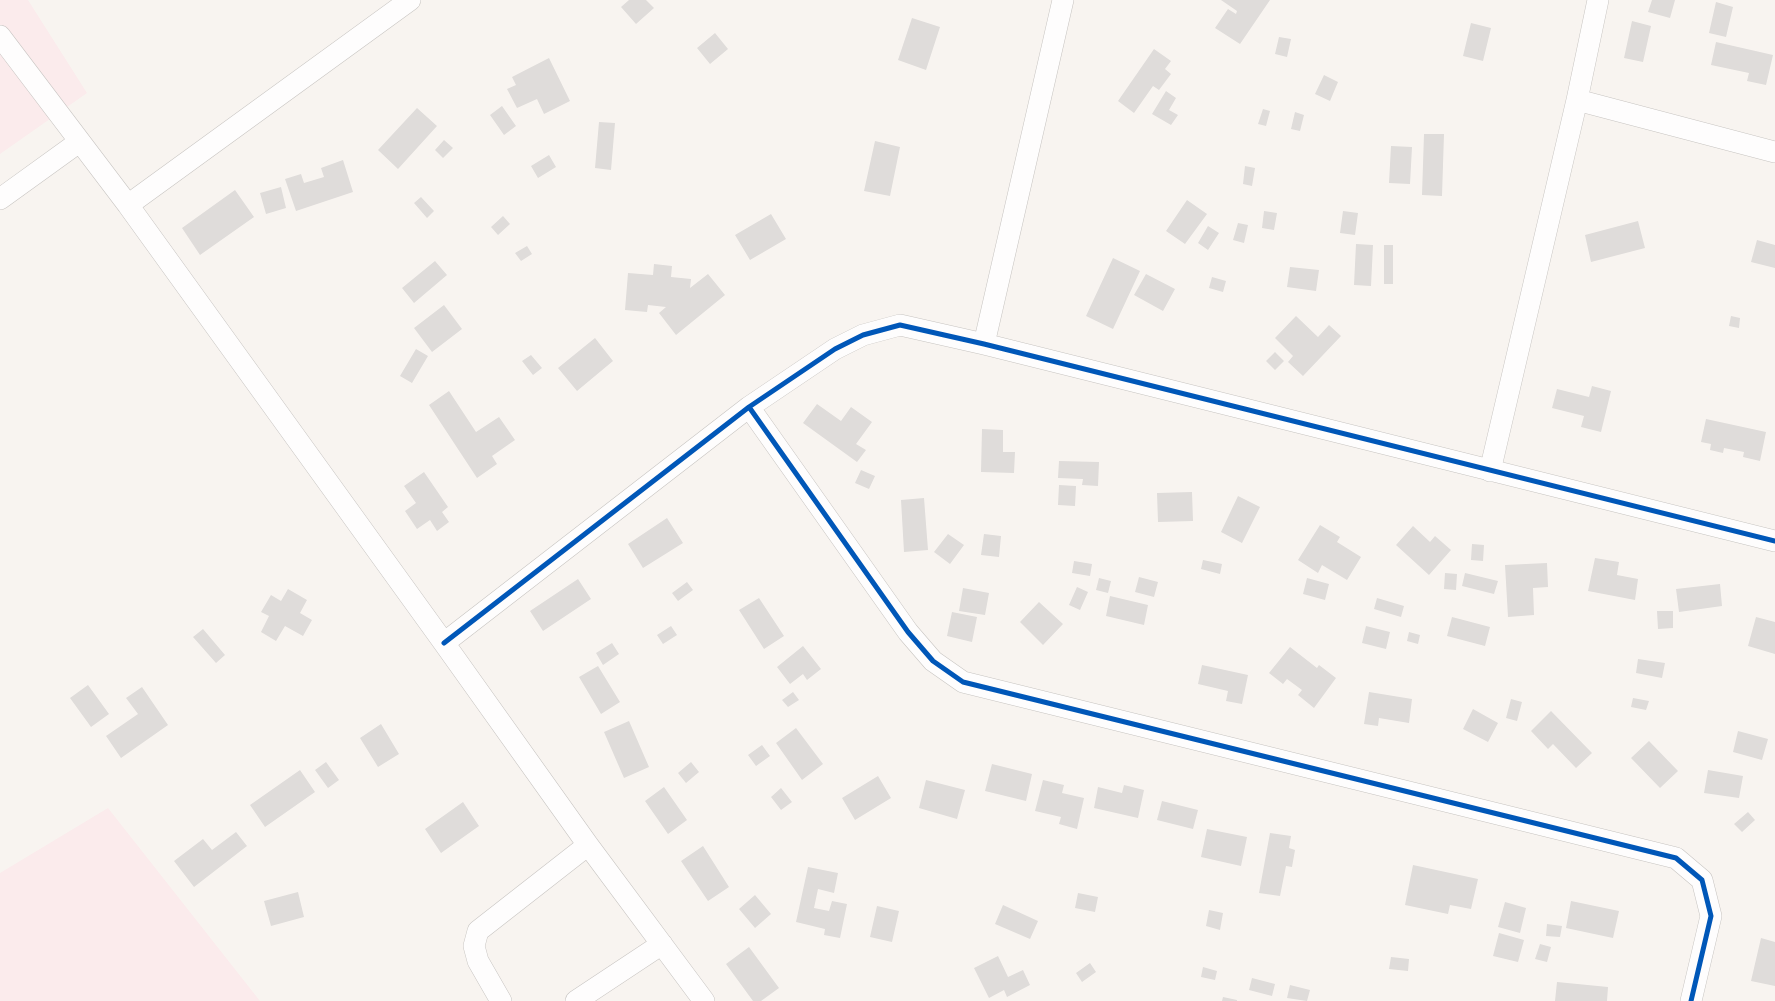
<!DOCTYPE html>
<html>
<head>
<meta charset="utf-8">
<style>
  body { margin:0 }
  canvas { display:block; background:#f8f4f0 }
</style>
</head>
<body>
<canvas width="1775" height="1001"></canvas>
<script>
const c = document.querySelector('canvas').getContext('2d');
c.lineJoin = 'round';
function fillPath(path, color) { c.fillStyle = color; c.fill(path, 'evenodd'); }
const toPath = rows => new Path2D(rows.map(r => 'M' + r).join(''));
function strokePath(path, color, width, dash) { c.strokeStyle = color; c.lineWidth = width; c.lineCap = dash ? 'butt' : 'round'; c.setLineDash(dash || []); c.stroke(path); }
const industrial = toPath([
  [0,0,28,0,87,93,0,154],
  [108,808,260,1001,0,1001,0,873]
]);
const building = toPath([
  [629,0,646,0,654,8,636,24,621,7],
  [1221,0,1270,0,1240,44,1215,28,1228,9,1236,14,1237,11],
  [1652,0,1675,0,1670,18,1648,12],
  [1716,2,1733,7,1726,37,1709,33],
  [912,18,940,27,926,70,898,60],
  [1632,21,1651,26,1643,62,1624,58],
  [1471,23,1491,28,1483,61,1463,56],
  [715,33,728,49,710,64,697,48],
  [1279,37,1291,39,1287,57,1275,54],
  [1716,42,1773,55,1766,85,1747,81,1749,73,1711,65],
  [1154,49,1171,61,1165,69,1171,74,1159,90,1153,86,1134,113,1118,101],
  [549,58,570,101,544,114,537,99,517,108,507,89,516,85,512,77],
  [1324,75,1338,82,1330,101,1315,94],
  [1166,91,1176,98,1169,110,1178,115,1171,125,1152,114],
  [502,106,516,126,504,135,490,115],
  [417,108,437,126,398,169,378,150],
  [1263,109,1270,111,1266,126,1258,124],
  [1295,112,1304,115,1300,131,1291,129],
  [599,122,615,123,611,170,595,168],
  [1424,134,1444,134,1442,196,1422,195],
  [444,140,453,148,443,158,435,150],
  [875,141,900,147,890,196,864,191],
  [1391,146,1412,147,1410,184,1389,183],
  [549,155,556,167,538,178,531,166],
  [343,160,353,192,296,211,285,179,301,174,304,183,324,177,321,168],
  [1245,166,1255,168,1252,186,1243,184],
  [281,187,286,208,266,214,260,193],
  [235,190,254,217,200,255,182,228],
  [421,197,434,211,427,218,414,203],
  [1187,200,1207,214,1185,244,1166,231],
  [1264,211,1277,213,1274,230,1262,228],
  [1343,211,1358,213,1355,235,1340,233],
  [771,214,786,239,750,260,735,235],
  [503,216,510,224,498,235,491,227],
  [1638,221,1645,248,1591,262,1585,235],
  [1238,223,1248,225,1244,243,1233,240],
  [1208,226,1219,233,1208,250,1198,243],
  [1757,240,1775,245,1775,268,1751,262],
  [1356,244,1373,245,1371,286,1354,285],
  [1384,245,1393,245,1393,284,1384,284],
  [527,246,532,254,521,261,515,253],
  [1113,258,1140,271,1113,329,1086,316],
  [435,261,447,275,414,303,402,288],
  [654,264,672,266,671,277,691,279,690,288,708,274,725,295,676,335,659,313,666,307,648,305,647,312,625,310,628,273,653,275],
  [1290,267,1319,270,1316,291,1287,287],
  [1146,274,1175,289,1163,311,1134,295],
  [1212,277,1226,281,1223,292,1209,288],
  [444,305,462,329,432,352,414,328],
  [1296,316,1318,337,1329,325,1341,336,1303,376,1288,362,1293,356,1275,338],
  [1731,316,1740,318,1739,328,1729,326],
  [595,338,613,361,577,391,558,368],
  [416,349,428,356,412,383,400,376],
  [1275,352,1284,361,1275,370,1266,361],
  [531,355,542,368,533,375,522,361],
  [1592,386,1611,391,1601,432,1581,427,1584,416,1552,408,1557,389,1589,397],
  [449,391,476,432,499,417,515,440,492,456,497,464,477,478,429,405],
  [817,404,841,421,851,407,872,422,856,444,866,450,857,462,803,423],
  [1706,419,1766,432,1760,461,1743,457,1744,452,1724,448,1723,453,1710,450,1711,444,1701,442],
  [982,429,1003,430,1003,452,1015,452,1014,473,981,472],
  [1059,461,1099,462,1098,486,1082,485,1083,479,1058,478],
  [861,470,875,476,869,489,855,483],
  [424,472,448,507,442,512,449,522,437,531,430,520,417,529,405,511,416,503,404,486],
  [1059,485,1076,486,1075,506,1058,505],
  [1192,492,1193,521,1158,522,1157,493],
  [1238,496,1260,507,1242,543,1221,532],
  [924,498,928,550,904,552,901,500],
  [667,518,683,543,643,568,628,544],
  [1320,525,1340,537,1337,542,1361,557,1347,580,1322,565,1318,573,1298,560],
  [1413,526,1430,542,1435,536,1451,550,1429,575,1396,545],
  [948,534,964,545,950,564,934,552],
  [984,534,1001,536,999,557,981,555],
  [1472,544,1484,545,1483,561,1471,560],
  [1595,558,1619,562,1617,575,1638,579,1635,600,1588,591],
  [1203,560,1222,564,1220,574,1201,569],
  [1074,561,1092,564,1090,576,1072,573],
  [1547,563,1548,587,1533,588,1534,615,1508,617,1505,565],
  [1445,573,1457,574,1456,590,1444,589],
  [1465,573,1498,581,1494,594,1462,586],
  [1139,577,1158,582,1154,597,1135,592],
  [1099,578,1111,581,1108,593,1096,590],
  [1307,578,1329,584,1325,600,1303,594],
  [578,579,591,599,543,631,530,611],
  [687,582,693,590,678,601,672,593],
  [1720,584,1722,606,1679,612,1676,589],
  [1077,587,1088,592,1080,610,1069,605],
  [963,588,989,593,985,615,959,611],
  [288,589,307,600,300,613,312,620,303,636,285,626,276,641,261,632,269,616,261,612,271,595,281,601],
  [1110,596,1148,605,1144,625,1106,616],
  [759,598,784,636,764,649,739,610],
  [1377,598,1404,606,1401,617,1374,609],
  [1039,602,1063,624,1043,645,1020,622],
  [1657,611,1673,611,1673,628,1658,629],
  [952,612,977,617,972,642,947,636],
  [1452,617,1490,627,1485,646,1447,636],
  [1756,617,1775,622,1775,654,1748,646],
  [671,626,677,635,663,644,657,635],
  [1366,626,1390,632,1386,649,1362,643],
  [203,629,225,655,216,663,193,637],
  [1409,632,1420,635,1418,644,1407,641],
  [612,643,619,654,603,665,596,653],
  [803,646,821,669,807,680,803,674,790,684,777,667],
  [1290,647,1317,668,1319,665,1336,678,1314,708,1298,695,1302,690,1287,679,1283,684,1269,673],
  [1638,659,1665,663,1662,678,1636,673],
  [1202,665,1248,675,1242,704,1226,701,1228,691,1198,684],
  [598,666,620,702,601,714,579,677],
  [88,685,109,714,91,727,70,698],
  [142,687,168,725,121,758,106,736,138,714,126,698],
  [793,692,799,700,788,707,782,700],
  [1369,692,1412,699,1409,723,1379,718,1378,726,1364,724],
  [1633,698,1649,701,1646,710,1631,707],
  [1511,699,1522,702,1517,721,1506,718],
  [1473,709,1498,723,1488,742,1463,729],
  [1551,711,1592,753,1576,768,1553,744,1548,749,1531,731],
  [629,721,649,767,624,778,604,732],
  [381,724,399,754,378,767,360,738],
  [796,728,823,764,802,780,776,743],
  [1738,731,1768,739,1762,760,1733,752],
  [1649,741,1678,771,1660,788,1631,758],
  [762,745,770,756,756,766,748,755],
  [326,762,339,780,328,788,315,770],
  [691,762,699,772,686,783,678,773],
  [992,764,1032,774,1026,801,985,791],
  [300,770,315,792,265,827,250,805],
  [1708,770,1743,776,1739,798,1704,793],
  [878,776,891,798,855,820,842,798],
  [926,780,965,790,957,819,919,808],
  [1043,780,1064,785,1062,793,1084,798,1077,829,1059,824,1061,817,1035,811],
  [1124,785,1144,790,1138,818,1094,808,1098,787,1122,793],
  [664,787,687,820,668,834,645,801],
  [781,788,792,802,781,810,771,797],
  [1162,801,1198,810,1193,829,1157,820],
  [463,802,479,826,441,853,425,829],
  [1748,812,1755,820,1742,832,1734,824],
  [1207,829,1247,837,1241,866,1201,857],
  [236,832,247,846,194,887,174,861,203,839,212,850],
  [1270,833,1291,836,1289,848,1295,850,1292,867,1286,866,1280,896,1259,893],
  [703,846,729,887,708,901,681,861],
  [1413,865,1478,879,1471,909,1450,905,1448,914,1405,905],
  [808,867,838,873,834,893,818,889,814,908,829,911,832,901,847,904,840,938,824,935,825,929,796,922],
  [298,892,304,917,271,926,264,901],
  [1078,893,1098,897,1095,912,1075,908],
  [755,895,771,914,755,928,739,909],
  [1571,901,1619,911,1613,938,1566,928],
  [1505,902,1526,908,1520,933,1498,927],
  [1003,905,1038,921,1030,939,995,924],
  [877,906,899,911,892,942,870,937],
  [1209,910,1223,913,1220,930,1206,926],
  [1547,924,1562,926,1560,937,1546,936],
  [1499,933,1524,940,1518,962,1493,956],
  [1761,938,1775,942,1775,986,1751,981],
  [1540,944,1551,947,1547,962,1535,959],
  [749,947,779,988,761,1001,753,1001,726,964],
  [998,956,1008,977,1023,970,1030,985,1007,997,1004,990,989,998,974,968],
  [1391,957,1409,959,1408,971,1389,969],
  [1090,963,1096,972,1082,982,1076,973],
  [1203,967,1217,971,1215,980,1201,977],
  [1252,978,1275,984,1272,996,1249,990],
  [1557,982,1608,987,1607,1001,1555,1001],
  [1290,985,1310,990,1307,1001,1287,998],
  [1223,997,1237,1000,1237,1001,1222,1001]
]);
const minor = toPath([
  [0,36,128,205,444,643,588,845,704,1001],
  [1577,100,1775,152],
  [0,199,79,142],
  [128,205,410,0],
  [984,344,1063,0],
  [749,407,908,632,933,661,963,682,1676,858,1702,880,1711,916,1691,1001],
  [1490,471,1577,100,1598,0],
  [444,643,749,407,835,349,863,335,900,325,984,344,1775,541],
  [501,1001,478,961,474,946,478,931,588,845],
  [576,1001,662,944]
]);
const cycleway = toPath([
  [749,407,908,632,933,661,963,682,1676,858,1702,880,1711,916,1691,1001],
  [444,643,749,407,835,349,863,335,900,325,984,344,1775,541]
]);
fillPath(industrial, '#fbebec');
fillPath(building, '#dfdcda');
strokePath(minor, '#c7c4c1', 22);
strokePath(minor, '#fefdfd', 21);
strokePath(cycleway, '#0057b8', 5);
</script>
</body>
</html>
